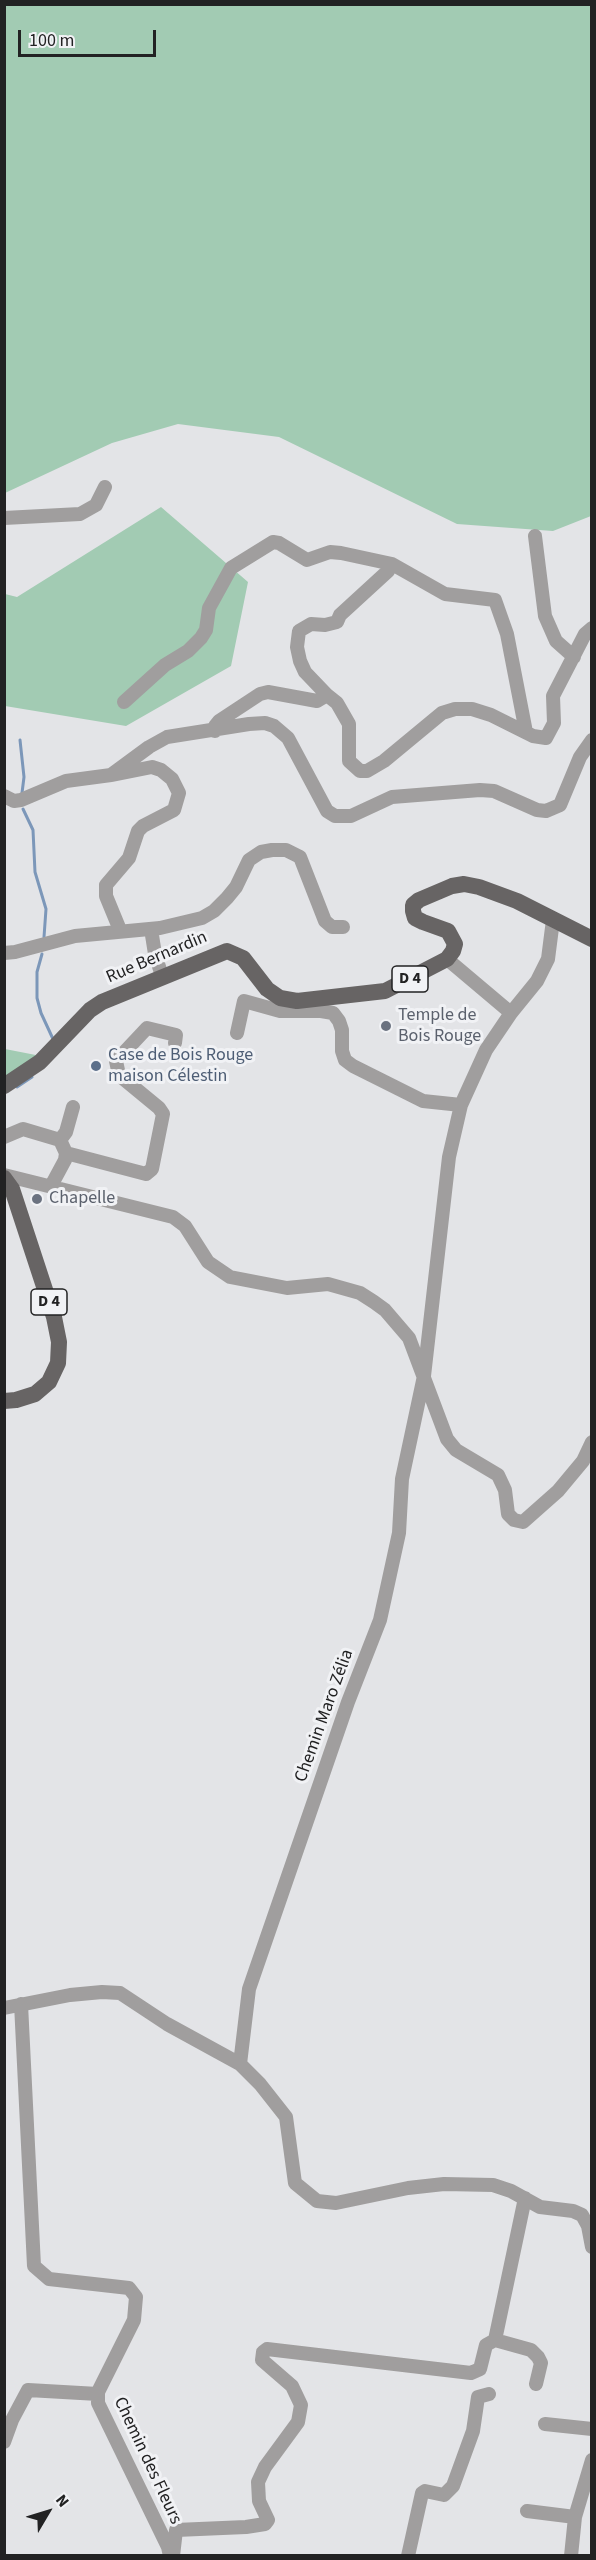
<!DOCTYPE html>
<html>
<head>
<meta charset="utf-8">
<style>
  body { margin:0 }
  #map { position:relative; width:596px; height:2560px; overflow:hidden; background:#e3e4e7; font-family:"Source Sans 3",sans-serif }
  canvas { display:block }
  .frame { position:absolute; inset:0; border:6px solid #222223; pointer-events:none }
  .north { position:absolute; left:18px; top:2482px; width:60px; height:60px; -webkit-text-stroke:4px #f1f2f5; paint-order:stroke; rotate:52deg; font-size:16px; font-weight:700; line-height:24px; text-align:center; color:#222223 }
  .north::after { content:''; display:block; margin:auto; width:21px; height:27px; background:#222223; clip-path:polygon(50% 0,100% 100%,50% 72%,0 100%) }
  .scale { position:absolute; left:18px; top:30px; width:138px; height:27px; box-sizing:border-box; border:3px solid #222223; border-top:0; padding-left:8px; font-size:18px; line-height:21px; white-space:nowrap; color:#222223; -webkit-text-stroke:4px #f1f2f5; paint-order:stroke }
</style>
</head>
<body>
<div id="map">
<canvas width="596" height="2560"></canvas>
<div class="frame"></div>
<div class="north">N</div>
<div class="scale">100 m</div>
</div>
<script>
const c = document.querySelector('canvas').getContext('2d');
c.lineJoin = 'round';
function fillPath(path, color) { c.fillStyle = color; c.fill(path, 'evenodd'); }
const toPath = rows => new Path2D(rows.map(r => 'M' + r).join(''));
function strokePath(path, color, width, dash) { c.strokeStyle = color; c.lineWidth = width; c.lineCap = dash ? 'butt' : 'round'; c.setLineDash(dash || []); c.stroke(path); }
function label(font, color, halo, rows, align = 'center') {
  c.font = font + ' "Source Sans 3",sans-serif'; c.lineWidth = 6; c.setLineDash([]); c.textBaseline = 'middle'; c.strokeStyle = halo; c.fillStyle = color; for (const [text, x, y, turn = 0] of rows) {
    c.save(); c.translate(x, y); c.rotate((+turn || 0) * Math.PI / 180); c.textAlign = isNaN(turn) ? turn : align; if (halo) c.strokeText(text, 0, 0); c.fillText(text, 0, 0); c.restore();
  }
}
const green = toPath([
  [4,5,591,5,591,516,553,531,457,524,279,437,178,424,112,443,5,493],
  [161,507,248,582,231,666,126,726,5,706,5,594,17,597],
  [5,1049,46,1057,5,1086]
]);
const stream = toPath([
  [20,740,24,777,22,793],
  [23,809,33,830,35,872,46,909,44,937],
  [42,954,37,972,37,998,41,1013,53,1039],
  [17,1087,32,1077]
]);
const minor = toPath([
  [4,518,80,514,96,505,105,487],
  [535,536,545,616,556,641,574,657],
  [327,695,305,672,300,661,297,647,299,631,311,624,325,625,337,622,340,615,388,571,392,564],
  [124,702,165,665,188,651,201,638,206,630,209,608,231,568,273,542,279,543,307,560,330,552,341,553,392,564,445,594,495,600,507,634,526,732],
  [215,731,215,726,219,721,260,694,268,692,317,701,327,695,337,703,349,724,349,761,360,771,367,771,384,761,442,713,455,709,472,709,491,715,533,736,546,738,554,723,553,696,585,634,592,628],
  [112,775,152,767,161,770,172,779,179,793,174,810,143,826,138,831,129,858,106,885,106,896,120,930],
  [4,796,14,801,21,800,66,781,111,775,149,747,167,737,249,724,265,723,274,726,288,738,327,811,335,816,351,816,392,797,480,790,494,791,537,810,546,811,560,805,580,757,592,740],
  [151,929,155,954,162,976],
  [4,953,15,952,75,936,160,928,202,918,214,911,227,898,236,887,249,860,261,852,272,850,286,850,300,857,325,921,332,927,343,927],
  [447,959,511,1013],
  [237,1033,244,1001,280,1011,321,1011,333,1013,339,1021,342,1030,342,1051,345,1060,353,1066,423,1101,461,1105],
  [4,1137,23,1129,60,1140,66,1153],
  [60,1140,66,1132,73,1107],
  [4,1175,173,1217,185,1226,208,1262,230,1277,287,1288,328,1284,360,1293,374,1302,385,1310,409,1338,447,1439,456,1450,498,1475,505,1490,508,1514,514,1520,523,1522,558,1491,583,1461,592,1442],
  [51,1186,65,1160,66,1153,146,1174,152,1169,163,1114,159,1108,119,1075,116,1061,147,1028,176,1035,175,1043],
  [21,2004,34,2266,49,2279,129,2288,136,2297,134,2320,98,2392,98,2403,168,2547,170,2556],
  [4,2008,70,1995,102,1992,120,1993,167,2024,240,2064,260,2084,286,2117,295,2183,317,2201,336,2203,408,2188,444,2184,493,2185,511,2191,540,2207,573,2211,582,2215,588,2226,592,2247],
  [240,2064,249,1989,348,1702,380,1620,399,1533,402,1479,424,1376,449,1157,461,1105,486,1050,511,1013,537,981,548,959,553,920],
  [495,2340,525,2198],
  [545,2424,592,2429],
  [4,2442,12,2420,28,2390,98,2394],
  [527,2511,575,2517],
  [173,2556,176,2530,246,2527,265,2524,268,2520,259,2501,258,2482,265,2467,298,2422,301,2405,292,2386,262,2360,263,2352,267,2349,471,2373,480,2369,486,2345,495,2340,531,2350,538,2357,541,2363,536,2384],
  [408,2556,422,2493,425,2491,444,2495,453,2486,473,2431,478,2397,489,2394],
  [571,2556,575,2517,592,2460]
]);
const major = toPath([
  [4,1086,40,1062,90,1010,102,1002,227,951,243,958,267,989,280,998,297,1001,385,991,447,959,453,951,455,944,448,931,423,922,415,918,413,911,413,905,419,900,452,886,464,884,479,887,517,901,592,939],
  [4,1178,12,1189,54,1317,59,1342,58,1363,49,1382,35,1394,16,1400,4,1401]
]);
const markers = [
  [386,1026,6,"#6b7280"],
  [96,1066,6,"#5c6f8a"],
  [37,1199,6,"#6b7280"]
];
const shields = [
  [410,979,36],
  [49,1302,36]
];
const shieldNames = [
  ["D 4",410,979],
  ["D 4",49,1302]
];
const streetNames = [
  ["Rue Bernardin",157,958,-23],
  ["Chemin Maro Zélia",325,1716,-70],
  ["Chemin des Fleurs",147,2461,65]
];
const worshipNames = [
  ["Temple de",398,1016],
  ["Bois Rouge",398,1037],
  ["Chapelle",49,1199]
];
const serviceNames = [
  ["Case de Bois Rouge",108,1056],
  ["maison Célestin",108,1077]
];
fillPath(green, '#a2cbb3');
strokePath(stream, '#7c97b9', 3);
strokePath(minor, '#a09e9e', 14);
strokePath(major, '#676464', 16);
for (const [x, y, r, color] of markers) { const dot = new Path2D(); dot.arc(x, y, r, 0, 2 * Math.PI); c.fillStyle = color; c.fill(dot); strokePath(dot, '#f1f2f5', 2); }
for (const [x, y, w] of shields) { const box = new Path2D(); box.roundRect(x - w / 2, y - 13, w, 26, 4.5); c.fillStyle = '#f1f2f5'; c.fill(box); strokePath(box, '#222223', 1.5); }
label('bold 16px', '#222223', null, shieldNames);
label('18px', '#222223', '#f1f2f5', streetNames);
label('18px', '#5b616d', '#f1f2f5', worshipNames, 'left');
label('18px', '#4e5e75', '#f1f2f5', serviceNames, 'left');
</script>
</body>
</html>
